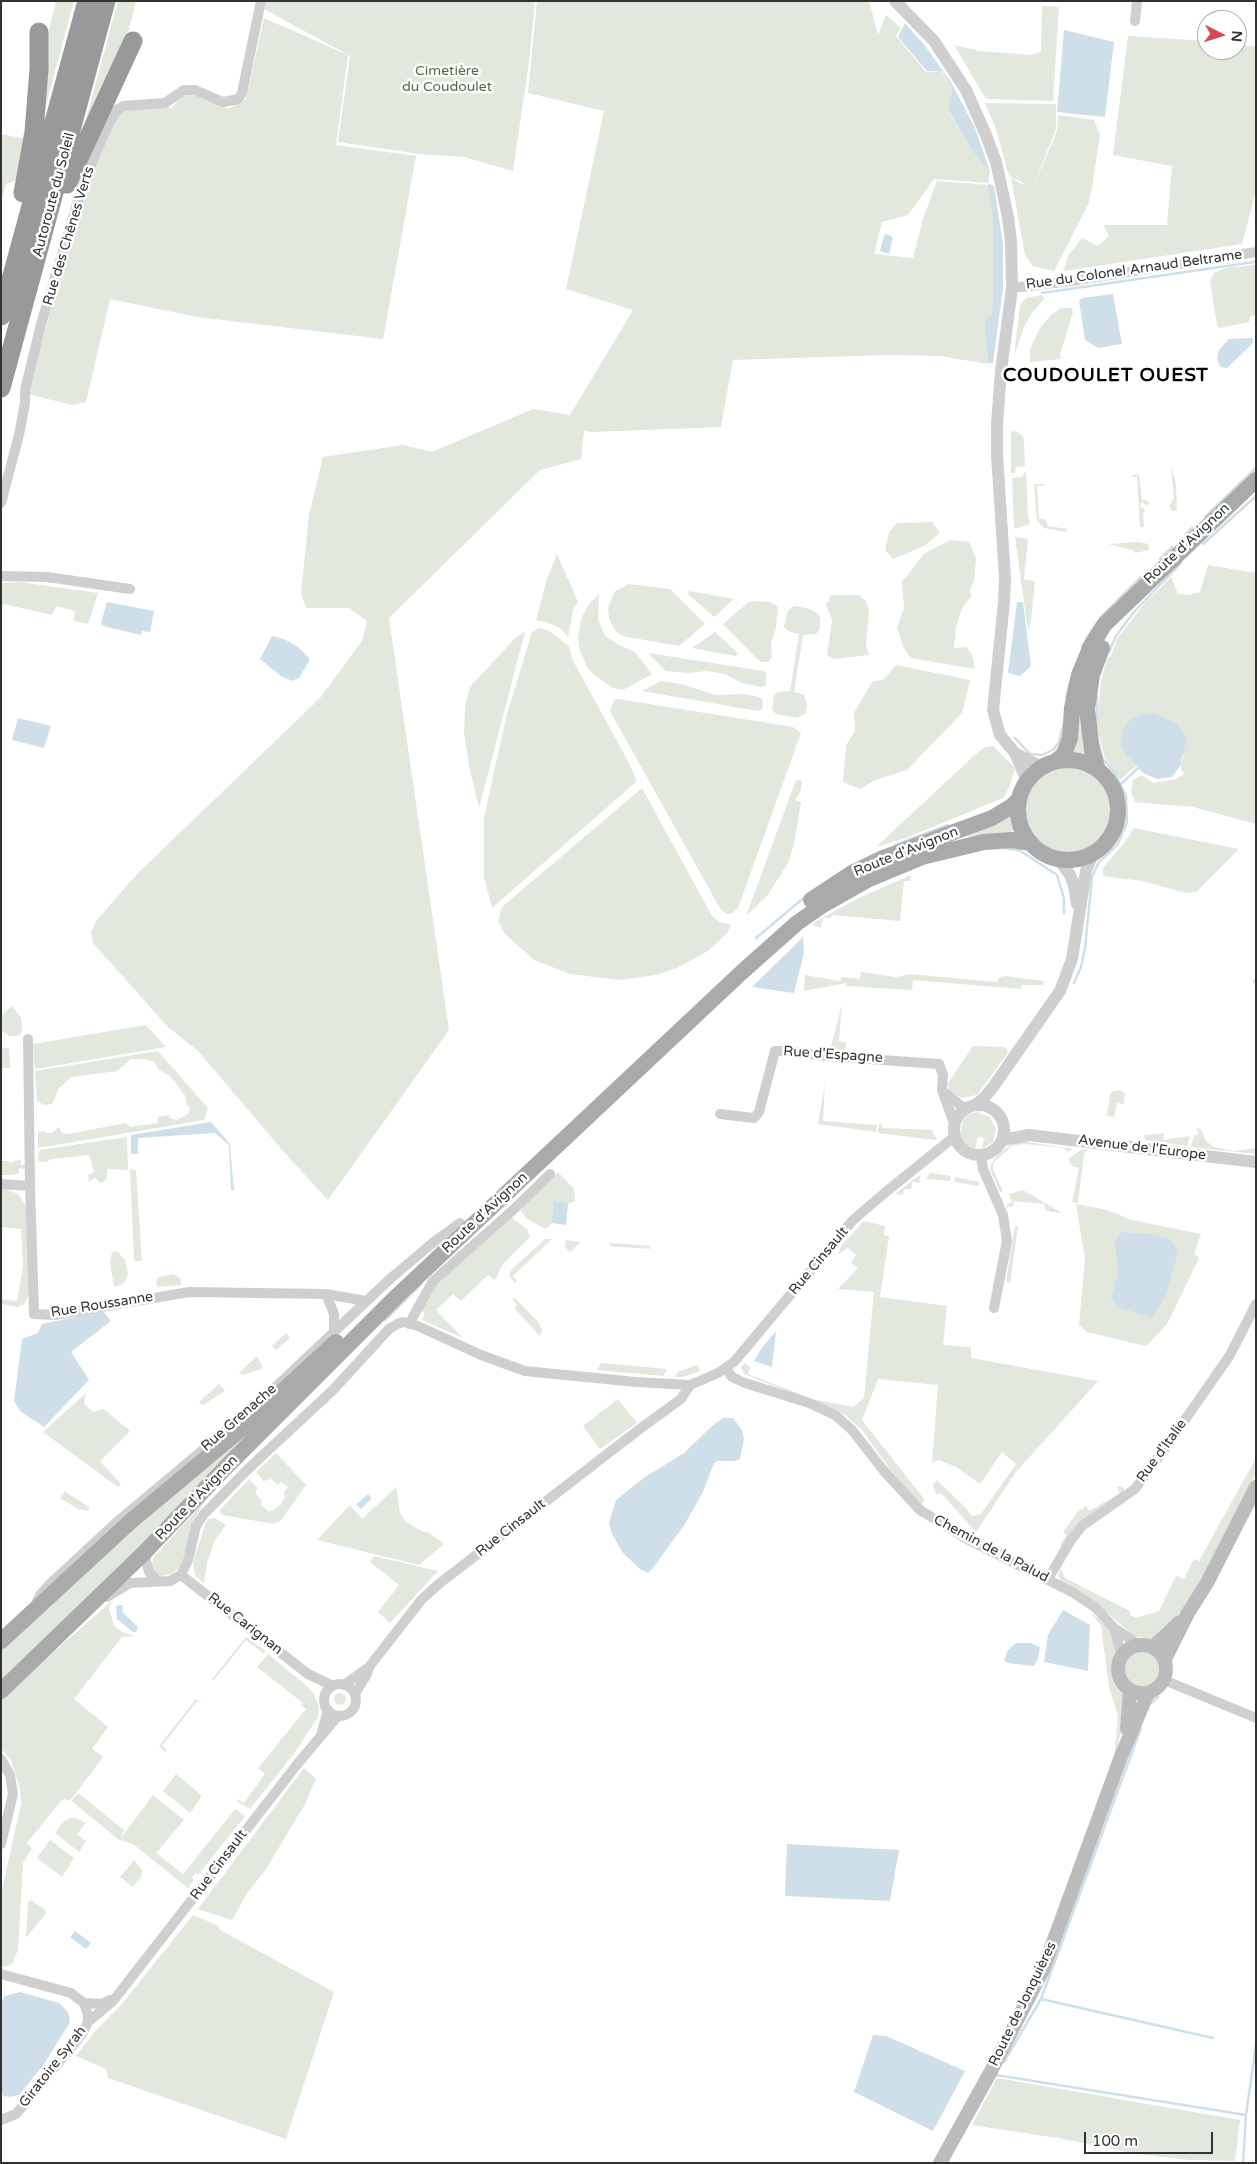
<!DOCTYPE html>
<html>
<head>
<meta charset="utf-8">
<style>
  body { margin:0 }
  #map { position:relative; width:1257px; height:2164px; overflow:hidden; background:#fff; font-family:"Varela Round",sans-serif }
  canvas { display:block }
  .frame { position:absolute; inset:0; border:2px solid #323232; pointer-events:none }
  .north { position:absolute; left:1197px; top:10px; width:50px; height:50px; box-sizing:border-box; background:#fff; border:1px solid #adadad; border-radius:50%; rotate:95deg; font-size:14px; font-weight:700; line-height:20px; text-align:center; color:#323232 }
  .north::after { content:''; display:block; margin:auto; width:18px; height:22px; background:#d44a55; clip-path:polygon(50% 0,100% 100%,50% 72%,0 100%) }
  .scale { position:absolute; left:1084px; top:2132px; width:129px; height:22px; box-sizing:border-box; border:2px solid #323232; border-top:0; padding-left:6px; font-size:15px; line-height:18px; white-space:nowrap; color:#323232; -webkit-text-stroke:4px #fff; paint-order:stroke }
</style>
</head>
<body>
<div id="map">
<canvas width="1257" height="2164"></canvas>
<div class="frame"></div>
<div class="north">N</div>
<div class="scale">100 m</div>
</div>
<script>
const c = document.querySelector('canvas').getContext('2d');
c.lineJoin = 'round';
function fillPath(path, color) { c.fillStyle = color; c.fill(path, 'evenodd'); }
const toPath = rows => new Path2D(rows.map(r => 'M' + r).join(''));
function strokePath(path, color, width, dash) { c.strokeStyle = color; c.lineWidth = width; c.lineCap = dash ? 'butt' : 'round'; c.setLineDash(dash || []); c.stroke(path); }
function label(font, color, halo, rows, align = 'center') {
  c.font = font + ' "Varela Round",sans-serif'; c.lineWidth = 5; c.setLineDash([]); c.textBaseline = 'middle'; c.strokeStyle = halo; c.fillStyle = color; for (const [text, x, y, turn = 0] of rows) {
    c.save(); c.translate(x, y); c.rotate((+turn || 0) * Math.PI / 180); c.textAlign = isNaN(turn) ? turn : align; if (halo) c.strokeText(text, 0, 0); c.fillText(text, 0, 0); c.restore();
  }
}
const green = toPath([
  [56,1,74,1,40,127,46,41],
  [118,1,136,1,123,54,82,134],
  [266,1,535,1,529,62,513,171,464,157,420,154,338,142,350,56,264,9],
  [537,1,869,1,878,35,886,15,901,28,896,36,926,72,941,71,952,89,948,111,973,152,990,171,988,183,934,179,908,215,882,222,874,254,913,258,923,219,937,181,989,185,993,219,993,273,992,315,985,334,988,364,940,356,889,355,733,360,721,427,592,432,584,431,581,459,540,470,389,618,449,1030,328,1200,290,1159,198,1051,168,1027,93,943,91,932,97,920,137,874,320,698,362,641,367,621,349,608,306,608,301,593,309,515,323,457,403,445,432,452,533,409,570,415,633,310,566,289,604,111,528,93],
  [1042,6,1059,7,1053,101,986,99,954,45,979,51,1031,55,1041,52],
  [264,18,348,55,336,145,416,156,383,339,197,317,110,299,86,402,73,405,27,394,79,210,86,181,121,104,144,100,171,108,182,97,194,93,228,109,246,99],
  [1128,36,1207,41,1207,50,1237,50,1237,45,1256,46,1256,191,1242,244,1064,271,1068,256,1082,238,1098,246,1109,236,1104,225,1167,225,1172,166,1113,155],
  [985,103,1056,104,1056,129,1030,194,1057,131,1058,115,1094,120,1100,135,1092,188,1088,205,1054,271,1033,266,1025,255,1011,178,1024,185,1022,182,1009,176,995,126],
  [1,134,26,139,17,180,6,184,1,202],
  [1256,265,1256,315,1250,316,1249,322,1219,328,1217,325,1210,281,1214,273,1225,268],
  [1042,295,1044,299,1033,311,1024,327,1014,357,1020,305,1026,298],
  [1061,308,1071,308,1073,312,1060,355,1061,359,1030,362,1030,349,1040,328,1051,315],
  [1016,431,1023,436,1024,440,1025,466,1016,467,1015,473,1011,473,1011,432],
  [1171,467,1176,484,1177,510,1172,511,1169,506,1174,498],
  [1026,471,1028,515,1030,524,1018,528,1014,528,1012,478,1022,477],
  [1134,474,1139,475,1142,499,1149,502,1148,506,1142,502,1140,506,1145,510,1143,514,1144,527,1140,527,1137,477,1131,477],
  [1034,484,1043,484,1044,486,1037,486,1039,519,1045,519,1048,526,1067,529,1066,532,1044,528,1037,520],
  [932,522,940,533,924,546,893,559,885,550,889,532,897,523],
  [1015,537,1028,539,1024,579,1035,581,1031,620,1028,631],
  [950,540,969,542,976,558,974,581,970,589,971,597,962,608,956,627,954,648,966,647,972,654,975,669,911,658,904,649,897,627,904,608,902,582,924,554],
  [1138,542,1148,544,1149,550,1135,553,1133,550,1108,544],
  [557,554,578,602,573,610,568,637,560,628,546,622,536,620,547,579],
  [1208,565,1256,573,1256,824,1193,807,1135,802,1131,792,1133,780,1142,775,1153,783,1176,779,1184,774,1180,766,1184,755,1129,758,1136,766,1120,780,1105,758,1097,728,1101,680,1107,659,1111,656,1117,639,1144,604,1171,577,1178,594,1189,595,1200,592],
  [20,582,98,593,88,624,74,621,75,611,56,606,52,615,4,604,1,606,1,583],
  [629,584,670,589,705,624,679,646,622,636,615,630,609,618,608,608,615,591],
  [689,591,734,599,714,617,688,594],
  [599,594,598,619,605,636,619,645,635,652,652,674,623,690,613,688,594,675,588,669,580,651,578,638,581,619,589,604],
  [831,595,859,595,866,601,869,611,866,646,869,655,834,659,827,655,832,620,826,605],
  [750,601,770,602,778,607,776,628,771,643,772,657,768,662,761,662,755,657,723,624],
  [796,606,810,609,817,613,820,618,820,629,816,634,803,635,794,692,804,695,807,704,806,713,798,718,776,714,772,709,774,695,778,692,790,691,799,634,788,631,784,627,788,611,792,607],
  [540,628,549,631,569,646,572,659,627,759,637,781,492,908,484,877,484,817,507,714,532,632],
  [525,632,479,808,470,771,464,733,465,706,470,687,515,638],
  [715,632,718,635,739,654,735,656,692,648],
  [648,653,764,671,766,674,766,685,761,687,742,683,725,674,707,671,688,673,666,671],
  [896,665,970,680,962,713,907,770,875,780,860,789,843,782,846,745,855,731,854,713,872,682,884,679],
  [661,681,681,684,716,695,745,694,759,697,762,699,763,705,761,710,758,711,642,691],
  [1080,694,1087,754,1084,755,1073,753],
  [618,699,793,727,801,733,738,908,733,913,727,914,722,911,717,903,610,711,614,700],
  [993,746,1015,768,1009,788,1003,798,906,838,876,847,977,753,985,747],
  '1024 809a44 44 0 1 1 88 0a44 44 0 1 1-88 0Z',
  [796,780,802,781,801,790,795,800,801,802,794,844,788,863,767,896,746,916],
  [642,788,712,916,720,922,731,925,727,933,708,951,677,968,656,975,619,980,570,974,534,960,505,934,498,921,502,907],
  [1011,815,1016,831,968,838,968,834],
  [1134,828,1239,849,1196,892,1185,893,1143,881,1103,876,1103,868,1125,842],
  [911,875,910,881,904,881,900,921,832,915,831,918,824,918,822,922,821,928,812,925,818,920,861,897],
  [861,972,896,977,910,974,997,982,1000,977,1005,976,1044,981,1043,985,1022,985,1021,989,913,980,912,990,846,986,846,983,804,991,805,975,840,981,842,977,860,979],
  [842,1004,839,1041,846,1042,845,1052,830,1050],
  [12,1006,21,1017,22,1025,21,1034,16,1036,10,1036,1,1030,1,1016],
  [146,1025,166,1047,35,1069,33,1044],
  [973,1046,1005,1047,1008,1050,1007,1054,977,1095,962,1098,949,1091,948,1083],
  [1,1048,9,1048,10,1068,1,1068],
  [158,1051,208,1108,204,1120,38,1148,38,1132,45,1131,46,1133,52,1133,59,1127,62,1133,68,1134,126,1123,130,1127,158,1123,158,1117,169,1115,171,1119,177,1120,188,1114,190,1108,186,1103,186,1098,176,1083,169,1075,159,1070,154,1062,143,1059,131,1059,117,1071,72,1077,59,1088,52,1104,44,1105,37,1101,35,1071],
  [825,1083,823,1121,877,1125,876,1132,818,1124],
  [1120,1090,1125,1093,1124,1104,1117,1103,1114,1117,1107,1116,1110,1094,1113,1091],
  [976,1112,990,1117,996,1129,993,1142,982,1149,984,1138,978,1137,975,1149,965,1144,960,1135,963,1120,970,1114],
  [879,1124,882,1125,882,1128,933,1130,933,1134,937,1139,935,1140,878,1133],
  [1197,1128,1201,1129,1206,1141,1214,1147,1234,1151,1256,1148,1256,1154,1191,1147,1194,1135,1198,1135],
  [1164,1133,1163,1140,1190,1136,1187,1146,1145,1140,1144,1135],
  [127,1137,128,1170,107,1169,107,1179,101,1183,95,1178,89,1182,88,1175,94,1172,89,1155,52,1159,46,1162,38,1161,39,1150],
  [1022,1141,1073,1149,1067,1152,1064,1148,1045,1146,1025,1144,1012,1146,993,1163,993,1169,1003,1191,1000,1192,990,1170,991,1164,999,1154,1014,1142],
  [1088,1149,1084,1154,1078,1203,1072,1202,1079,1168,1072,1166,1068,1159,1081,1150],
  [21,1159,21,1165,25,1165,25,1169,19,1168,19,1173,13,1175,1,1175,1,1161,8,1161,10,1163],
  [130,1169,136,1170,142,1261,134,1261],
  [558,1172,574,1189,575,1201,568,1204,553,1202,552,1223,546,1229,526,1218,519,1207],
  [930,1173,951,1176,950,1181,926,1179],
  [921,1174,919,1183,912,1182,911,1189,904,1189,903,1195,895,1194],
  [955,1177,979,1182,979,1186,954,1182],
  [1,1187,18,1194,25,1204,26,1209,29,1294,24,1304,18,1307,1,1304,1,1299,17,1301,23,1266,21,1229,1,1227],
  [1023,1190,1062,1213,1046,1211,1044,1204,1014,1201,1013,1206,1007,1208,1007,1204,1012,1202,1009,1194],
  [1076,1204,1107,1210,1132,1220,1201,1234,1194,1254,1199,1258,1173,1312,1167,1324,1146,1346,1087,1332,1079,1325,1085,1259],
  [511,1217,527,1229,530,1237,502,1265,496,1278,494,1280,488,1275,461,1301,453,1294,436,1310,463,1338,422,1320,425,1313,421,1311,437,1283],
  [864,1221,885,1226,884,1235,889,1236,880,1297,947,1306,943,1345,971,1347,971,1358,1098,1381,1016,1472,976,1532,942,1494,936,1494,933,1485,937,1480,967,1509,972,1516,981,1514,1016,1464,1002,1452,980,1484,956,1467,939,1460,932,1463,938,1385,878,1379,862,1420,925,1500,920,1505,890,1469,862,1430,844,1414,744,1374,741,1367,745,1363,750,1367,748,1374,812,1399,853,1407,864,1398,874,1292,838,1289,858,1268,851,1263,856,1255,848,1248,838,1255,841,1246],
  [1015,1225,1018,1227,1010,1283,1006,1281],
  [545,1239,552,1239,513,1276,517,1281,515,1283,509,1276,511,1270],
  [566,1240,581,1242,570,1252,565,1247],
  [610,1243,650,1246,650,1249,609,1246],
  [117,1251,125,1260,128,1274,126,1280,121,1285,114,1287,110,1262,112,1252],
  [173,1274,180,1278,181,1285,158,1287,156,1283,158,1277],
  [515,1298,539,1323,542,1330,540,1336,515,1309,517,1304,512,1299],
  [286,1333,290,1338,276,1350,272,1346],
  [257,1356,263,1368,243,1375,239,1373],
  [601,1363,667,1369,663,1376,597,1370],
  [697,1365,700,1371,683,1377,675,1377,678,1372],
  [219,1384,225,1391,203,1405,199,1402],
  [86,1393,84,1404,93,1412,104,1409,130,1431,100,1461,121,1484,118,1487,43,1432],
  [618,1399,637,1423,600,1449,583,1426],
  [276,1404,146,1544,1,1681,1,1647],
  [276,1453,306,1485,281,1520,274,1524,223,1515,219,1511,249,1479,258,1488,255,1493,262,1501,260,1504,269,1512,278,1507,285,1498,284,1492,288,1487,281,1482,278,1485,272,1479,264,1481,256,1472],
  [1256,1458,1256,1474,1199,1586,1180,1613,1156,1638,1152,1640,1134,1636,1089,1597,1060,1580,1058,1575,1061,1569,1065,1578,1130,1611,1130,1615,1136,1618,1159,1611,1176,1576,1184,1579,1194,1559,1199,1561],
  [1120,1486,1125,1489,1122,1493,1093,1512,1062,1546,1060,1545,1067,1535,1063,1532,1080,1509,1082,1510,1086,1505,1089,1511,1120,1493,1117,1487],
  [396,1487,400,1513,406,1522,424,1532,428,1532,444,1544,419,1565,317,1540,350,1505,362,1519],
  [65,1491,90,1508,88,1511,78,1509,60,1498],
  [205,1501,193,1522,181,1565,172,1574,161,1576,157,1574,152,1566,153,1558],
  [215,1518,226,1525,215,1540,207,1563,204,1583,195,1576,193,1562,205,1525,208,1519],
  [374,1556,438,1571,390,1623,378,1612,399,1585,370,1562],
  [113,1600,109,1608,114,1626,122,1632,134,1636,122,1637,74,1699,108,1727,92,1749,103,1757,70,1801,64,1799,61,1801,27,1843,32,1848,23,1863,18,1950,12,1964,4,1967,1,1965,1,1894,21,1804,20,1789,15,1773,11,1760,1,1749,1,1698],
  [1090,1611,1108,1628,1114,1642,1116,1652,1111,1668,1112,1676,1114,1684,1124,1696,1122,1729,1114,1758,1118,1716,1109,1687,1101,1626],
  [246,1637,266,1651,263,1653,246,1640,214,1680,212,1679],
  '1123 1668a18 18 0 1 1 36 0a18 18 0 1 1-36 0Z',
  [268,1654,309,1688,314,1694,319,1708,318,1717,295,1752,250,1809,237,1801,238,1799,244,1803,265,1774,258,1768,306,1709,301,1705,303,1703,257,1667],
  '334 1699a6 6 0 1 1 12 0a6 6 0 1 1-12 0Z',
  [196,1699,204,1704,197,1701,162,1746,167,1750,165,1752,159,1746],
  [304,1768,316,1779,304,1806,266,1869,248,1892,232,1920,198,1909],
  [176,1774,201,1795,200,1799,190,1813,163,1791],
  [78,1793,124,1830,121,1838,153,1795,184,1820,156,1853,183,1874,235,1809,245,1816,198,1875,196,1873,192,1877,194,1880,188,1888,133,1844,119,1840,74,1803,72,1800],
  [70,1818,76,1818,86,1823,77,1834,86,1841,79,1852,55,1833,62,1823],
  [50,1840,74,1858,62,1877,37,1858],
  [134,1860,142,1870,141,1877,133,1887,120,1877],
  [31,1900,45,1910,46,1913,26,1938,28,1902],
  [193,1915,217,1925,220,1930,334,1992,286,2139,108,2078,106,2069,76,2056,96,2030,122,2004],
  [997,2078,1240,2120,1235,2161,1190,2160,1137,2154,1064,2139,972,2125]
]);
const water = toPath([
  [905,23,926,47,951,82,975,128,990,171,973,152,948,110,952,89,942,71,927,71,898,37],
  [1064,30,1114,42,1105,117,1057,112],
  [988,183,994,186,1003,244,1003,288,993,363,988,363,985,334,985,318,992,315,993,273,993,219],
  [888,234,893,238,889,254,880,251,884,235],
  [1113,294,1122,344,1098,348,1085,340,1079,301,1082,298],
  [1253,338,1253,343,1227,368,1220,367,1217,358,1219,350,1229,339],
  [107,602,154,611,150,632,142,631,141,635,103,626,101,623],
  [1017,602,1023,602,1031,666,1020,676,1008,673],
  [272,636,284,639,298,647,309,658,309,661,299,678,292,681,281,676,260,659],
  [1155,713,1175,723,1187,737,1180,766,1172,777,1158,779,1143,773,1129,758,1120,744,1123,730,1131,719,1141,715],
  [18,718,51,726,44,748,12,740],
  [803,937,804,953,794,993,752,987],
  [211,1122,230,1144,234,1191,231,1190,229,1145,215,1133,138,1138,138,1154,131,1154,131,1135],
  [553,1201,568,1204,566,1225,552,1223],
  [1122,1232,1150,1234,1170,1239,1178,1252,1166,1295,1152,1318,1118,1307,1111,1299,1118,1273,1115,1243],
  [103,1311,111,1321,71,1352,89,1380,44,1427,20,1411,14,1401,22,1339,38,1333,42,1324],
  [776,1331,772,1367,754,1361,761,1349],
  [723,1418,733,1418,742,1430,744,1439,740,1459,734,1461,718,1461,714,1463,703,1492,685,1524,653,1568,648,1573,640,1569,623,1553,612,1534,609,1523,616,1500,645,1477,684,1453,712,1426],
  [368,1494,372,1498,361,1509,356,1505],
  [120,1605,123,1605,122,1612,138,1627,136,1632,133,1632,117,1619,116,1606],
  [1063,1610,1090,1625,1088,1671,1044,1662,1048,1635],
  [1016,1643,1030,1643,1040,1647,1038,1659,1034,1666,1007,1663,1004,1660,1008,1650],
  [787,1844,899,1850,890,1901,785,1896],
  [75,1931,91,1943,86,1949,70,1937],
  [20,1992,59,2003,68,2012,70,2022,44,2064,19,2095,10,2097,3,2096,1,2089,1,2002,5,1996],
  [873,2035,886,2036,965,2071,933,2131,854,2092]
]);
const stream = toPath([
  [1042,293,1254,262],
  [1205,517,1256,468],
  [1185,535,1192,528],
  [1203,544,1256,496],
  [1160,559,1172,547],
  [1100,618,1147,571],
  [1082,646,1094,627],
  [1109,652,1116,636,1133,613,1181,563],
  [1066,698,1070,682],
  [1097,723,1097,696],
  [1015,738,1030,754,1043,755,1054,749,1059,742,1063,726],
  [1121,784,1138,768],
  [895,845,948,825],
  [1005,848,1019,850,1057,875,1064,898,1064,913],
  [756,938,806,896],
  [1254,981,1256,983],
  [1074,983,1081,967,1085,948,1092,877,1099,862,1118,844,1127,822,1126,796,1114,772,1103,759,1099,745],
  [385,1320,421,1284],
  [1150,1704,1158,1697],
  [1041,1999,1213,2038],
  [1004,2062,1041,1999,1141,1728],
  [996,2075,1246,2115],
  [1243,2163,1246,2115,1256,2045]
]);
const minor = toPath([
  [1135,21,1137,1],
  [1012,288,1072,281,1256,252],
  [1,503,19,435,25,403,25,390,41,324,84,181,108,125,117,110,123,106,165,103,184,90,195,90,223,102,238,99,242,93,261,1],
  [1,576,47,577,130,589],
  [28,1039,30,1186],
  [943,1091,965,1109],
  [720,1114,754,1118,759,1112,775,1051,787,1051,825,1056,939,1064,943,1075,942,1090,954,1123],
  [981,1156,983,1169,1003,1215,1007,1241,994,1308],
  [1,1184,30,1186,34,1314,55,1315,189,1292,326,1294,366,1301],
  [326,1294,334,1314,334,1332],
  [409,1324,433,1281,512,1211,550,1174],
  [726,1369,732,1377,745,1383,809,1403,835,1415,852,1430,884,1471,920,1510,967,1539,1072,1592,1095,1607,1114,1628,1139,1645],
  [144,1553,149,1572,158,1581],
  [181,1575,308,1674,333,1686],
  [1048,1579,1071,1540,1082,1526,1135,1489,1166,1447,1230,1355,1256,1304],
  [107,1597,130,1583,170,1581,181,1575,188,1560,196,1526,204,1514,248,1469,333,1390,389,1329,397,1324,403,1322,418,1326,481,1355,525,1371,636,1382,690,1385,718,1373,734,1362,853,1220,887,1191,954,1137],
  [36,1604,40,1595,52,1582,118,1521,260,1402,391,1278,435,1241,460,1223],
  [1114,1628,1122,1656],
  [1164,1680,1256,1718],
  '324 1700a16 16 0 1 1 32 0a16 16 0 1 1-32 0Z',
  [344,1685,369,1667,422,1599,440,1583,641,1428,681,1399,690,1385],
  [355,1694,367,1674,369,1667],
  [321,1735,328,1710],
  [1,1759,10,1775,13,1794,1,1844],
  [1,1974,71,1993,84,2003,88,2015,88,2022,82,2034,21,2108,16,2114,1,2120],
  [84,2003,101,2004,110,2000],
  [88,2022,113,2001,299,1762,338,1716]
]);
const tertiary = toPath([
  [895,1,934,41,966,90,986,135,996,162,1008,217,1011,241,1012,288,1001,371,997,424,997,455,1005,578,1004,602,993,710,1000,735,1015,753,1027,781],
  [1015,753,1041,767],
  [1059,859,1070,875,1074,885,1077,904],
  '954 1130a25 25 0 1 1 50 0a25 25 0 1 1-50 0Z',
  [975,1105,984,1098,993,1087,1060,991,1072,959,1086,871,1093,853],
  [1002,1140,1029,1135,1256,1162]
]);
const secondary = toPath([
  '1118 1669a24 24 0 1 1 48 0a24 24 0 1 1-48 0Z',
  [1153,1647,1180,1622],
  [1165,1659,1188,1613,1207,1583,1256,1487],
  [1127,1729,1130,1690],
  [940,2163,990,2073,1043,1970,1122,1754,1148,1693]
]);
const primary = toPath([
  [1057,760,1064,754,1070,738,1072,708,1079,675,1090,648,1104,625,1256,480],
  '1018 810a50 50 0 1 1 100 0a50 50 0 1 1-100 0Z',
  [1098,770,1092,750,1087,709,1092,675,1102,648],
  [811,900,852,873,883,858,992,818,1012,806,1019,799],
  [1,1641,130,1522,247,1424,336,1342],
  [1,1691,144,1553,225,1468,397,1296,742,972,797,923,823,905,869,879,922,857,984,842,1012,840,1031,843]
]);
const motorway = toPath([
  [67,184,133,41],
  [23,193,34,132,39,69,39,32],
  [1,316,87,1],
  [1,388,106,1]
]);
const parkNames = [
  ["Cimetière",447,71],
  ["du Coudoulet",447,87]
];
const streetNames = [
  ["Autoroute du Soleil",54,195,-75],
  ["Rue des Chênes Verts",69,236,-73],
  ["Rue du Colonel Arnaud Beltrame",1134,270,-8],
  ["Route d'Avignon",1187,544,-43],
  ["Route d'Avignon",906,852,-22],
  ["Rue d'Espagne",833,1055,4],
  ["Avenue de l'Europe",1142,1148,7],
  ["Route d'Avignon",485,1213,-43],
  ["Rue Cinsault",819,1261,-50],
  ["Rue Roussanne",102,1305,-9],
  ["Rue Grenache",239,1418,-41],
  ["Rue d'Italie",1162,1451,-54],
  ["Route d'Avignon",197,1498,-46],
  ["Rue Cinsault",511,1528,-38],
  ["Chemin de la Palud",991,1549,28],
  ["Rue Carignan",245,1624,38],
  ["Rue Cinsault",219,1865,-53],
  ["Route de Jonquières",1023,2004,-64],
  ["Giratoire Syrah",53,2067,-52]
];
const districtNames = [
  ["COUDOULET OUEST",1106,376]
];
fillPath(green, '#e2e8dd');
fillPath(water, '#cedfe9');
strokePath(stream, '#cedfe9', 2.5);
strokePath(minor, '#cfcfcf', 10);
strokePath(tertiary, '#cfcfcf', 12);
strokePath(secondary, '#bcbcbc', 14);
strokePath(primary, '#aaa', 16);
strokePath(motorway, '#999', 19);
label('14px', '#566a44', '#fff', parkNames);
label('14px', '#323232', '#fff', streetNames);
c.letterSpacing = '1px';
label('bold 19px', '#000', '#fff', districtNames);
c.letterSpacing = '0px';
</script>
</body>
</html>
